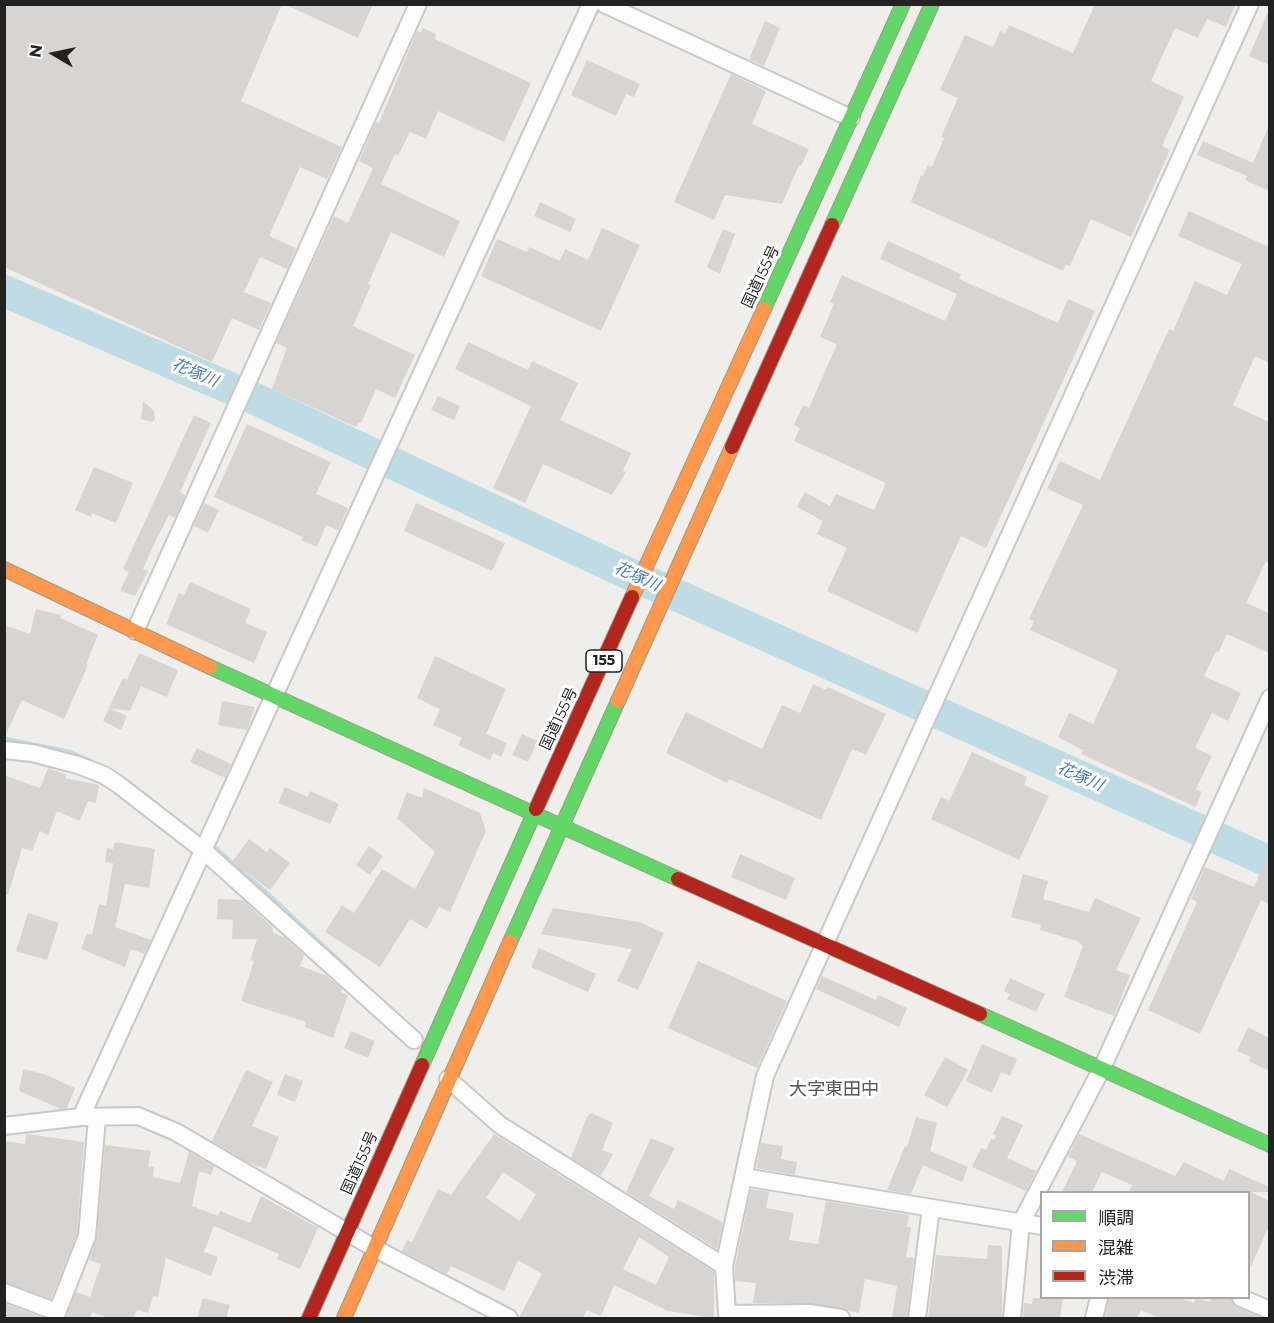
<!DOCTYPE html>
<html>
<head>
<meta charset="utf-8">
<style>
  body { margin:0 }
  #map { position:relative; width:1274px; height:1323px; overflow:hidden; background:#f0eeeb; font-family:Montserrat,"Noto Sans JP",sans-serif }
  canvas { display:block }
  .frame { position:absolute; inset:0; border:6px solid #222; pointer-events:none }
  .legend { position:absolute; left:1040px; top:1191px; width:210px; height:108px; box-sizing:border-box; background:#fff; border:2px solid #a7a7a7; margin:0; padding:8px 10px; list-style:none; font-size:18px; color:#222 }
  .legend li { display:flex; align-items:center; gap:12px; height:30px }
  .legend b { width:30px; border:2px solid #a7a7a7 }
  .north { position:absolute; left:24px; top:24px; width:60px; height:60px; -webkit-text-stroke:4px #fff; paint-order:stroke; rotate:279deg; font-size:16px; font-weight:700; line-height:24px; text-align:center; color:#222 }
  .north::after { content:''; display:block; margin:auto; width:21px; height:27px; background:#222; clip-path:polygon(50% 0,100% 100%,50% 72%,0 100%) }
</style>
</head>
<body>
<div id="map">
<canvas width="1274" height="1323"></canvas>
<div class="frame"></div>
<ul class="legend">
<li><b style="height:8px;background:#63d668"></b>順調</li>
<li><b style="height:8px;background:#ff974d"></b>混雑</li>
<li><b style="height:8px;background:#b3261e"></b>渋滞</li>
</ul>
<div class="north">N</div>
</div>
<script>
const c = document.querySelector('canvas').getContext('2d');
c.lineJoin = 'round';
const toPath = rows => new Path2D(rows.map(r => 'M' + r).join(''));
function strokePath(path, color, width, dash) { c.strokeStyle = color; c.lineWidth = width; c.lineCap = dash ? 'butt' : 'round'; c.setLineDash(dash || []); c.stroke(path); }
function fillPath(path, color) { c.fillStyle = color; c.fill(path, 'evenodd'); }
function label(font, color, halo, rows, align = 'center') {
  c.font = font + ' Montserrat,"Noto Sans JP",sans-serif'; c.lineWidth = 6; c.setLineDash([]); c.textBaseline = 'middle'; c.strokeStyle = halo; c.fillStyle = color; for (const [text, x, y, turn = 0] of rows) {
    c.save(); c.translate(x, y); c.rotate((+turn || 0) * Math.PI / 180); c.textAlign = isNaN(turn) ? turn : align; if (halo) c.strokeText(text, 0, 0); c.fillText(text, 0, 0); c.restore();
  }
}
const stream = toPath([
  [4,739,69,752,90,761],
  [119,776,166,812],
  [208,846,216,849,275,901,350,971]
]);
const river = toPath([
  [4,291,251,397,614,567,1270,862]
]);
const building = toPath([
  [4,4,282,4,241,101,342,147,327,179,300,167,269,236,296,248,287,269,260,257,244,292,271,303,259,330,232,318,212,362,4,267],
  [284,4,373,4,358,38],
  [1095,4,1236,4,1226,27,1207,19,1198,38,1175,28,1151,81,1184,97,1162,146,1170,150,1131,237,1091,219,1070,266,1066,265,1063,271,911,202,921,175,923,176,928,165,932,167,944,138,941,137,958,98,940,90,965,35,993,47,1000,31,1005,33,1009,25,1073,53],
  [1269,10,1269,65,1249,56],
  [765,21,780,28,764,66,749,59],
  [423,28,436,34,435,39,531,83,504,142,438,111,426,139,410,132,398,156,395,154,381,184,460,221,444,257,391,232,368,284,371,285,353,326,415,355,395,398,376,389,361,423,359,422,356,427,272,389,287,348,276,343,334,216,348,223,373,168,359,161,376,122,379,123,417,31,421,32],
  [587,60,640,84,634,97,626,94,616,116,571,95],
  [731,74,766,91,752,124,809,149,801,166,799,165,782,204,725,195,714,220,674,202],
  [1269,125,1269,191,1245,180,1247,176,1197,155,1203,141,1253,163],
  [540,202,576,219,570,232,534,216],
  [1189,211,1269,247,1269,363,1255,356,1233,405,1269,422,1269,563,1266,561,1246,603,1269,613,1269,653,1227,634,1218,653,1216,651,1204,676,1241,693,1228,721,1212,713,1195,748,1212,756,1196,789,1202,792,1196,807,1081,754,1083,750,1058,737,1069,713,1093,724,1118,670,1030,630,1034,621,1029,619,1083,505,1047,489,1060,461,1100,480,1169,329,1173,331,1195,281,1227,295,1242,264,1178,236],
  [602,228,640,245,601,331,481,276,497,239,527,252,529,247,560,261,565,249,588,260],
  [723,229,735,234,720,274,707,267],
  [888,241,961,274,959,279,1058,323,1068,299,1095,311,986,548,961,536,917,633,827,591,847,548,817,534,823,521,797,507,805,492,830,506,836,494,874,510,886,483,794,441,800,428,794,425,803,405,809,408,837,344,820,337,834,304,830,302,842,275,945,321,957,294,880,259],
  [468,342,528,370,532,361,578,383,560,420,631,453,623,471,626,472,612,495,543,464,525,503,493,488,531,406,455,369],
  [438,396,460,406,454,420,431,410],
  [143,401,154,411,155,419,152,422,141,419],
  [194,415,211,423,180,492,185,495,175,518,169,515,157,538,143,569,148,571,135,596,120,591,129,572,123,569],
  [247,424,331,462,316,494,348,508,338,530,326,525,317,547,301,540,303,537,214,497],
  [94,467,133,483,116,523,92,513,91,517,75,510],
  [204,503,219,510,208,533,194,526],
  [416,503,505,543,492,571,404,531],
  [190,582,251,609,245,623,267,632,254,663,166,624,179,593,184,595],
  [36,609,61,615,60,618,98,635,86,664,88,665,64,719,22,700,4,738,4,625,30,634],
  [139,653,178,670,167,697,141,686,130,711,109,708,127,716,121,730,103,721,123,678,127,680],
  [435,656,506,689,486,734,507,743,501,757,493,753,490,760,458,745,462,738,433,725,440,709,417,698],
  [813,684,826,690,828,687,886,714,866,755,852,749,821,820,729,779,727,783,666,753,686,712,762,749,782,705,800,713],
  [222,701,255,707,247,730,218,725],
  [522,734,538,741,528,762,512,755],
  [197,748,231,764,225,778,190,762],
  [972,752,1027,777,1024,785,1049,796,1019,860,931,819,941,797,949,801],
  [48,768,67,775,65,778,99,785,96,803,88,801,80,821,57,811,48,835,40,831,32,851,22,848,8,895,4,895,4,775,40,788],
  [285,787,308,797,310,791,339,804,330,824,278,803],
  [424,788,480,813,486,831,450,912,439,907,427,929,410,919,380,967,325,932,342,905,354,913,382,869,415,889,435,852,397,818,407,792,422,798],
  [249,839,267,852,270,848,290,863,270,890,232,862],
  [115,842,155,849,149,888,125,884,115,927,151,940,144,954,131,949,125,967,81,949,87,933,92,935,99,904,106,906,113,863,105,862,107,848,113,849],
  [369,846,383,856,370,875,356,865],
  [1269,853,1269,904,1261,900,1200,1034,1148,1010,1197,902,1191,899,1205,867,1254,887],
  [740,854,795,878,786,900,731,877],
  [1023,874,1048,881,1043,899,1089,912,1095,898,1141,918,1116,970,1130,975,1114,1016,1064,997,1083,946,1077,941,1040,930,1041,925,1011,917],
  [218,899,243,900,273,928,273,933,284,937,304,955,300,966,327,976,342,989,341,992,348,995,333,1038,305,1027,306,1022,241,1001,254,961,250,960,257,939,232,939,233,920,217,919],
  [553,908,639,922,664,933,638,990,617,981,632,949,541,934],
  [28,913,59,923,47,960,16,951],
  [539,948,596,974,588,992,531,967],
  [698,961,787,1001,757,1068,668,1028],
  [822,976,876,1000,878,995,907,1008,899,1027,816,989],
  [1010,978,1045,994,1036,1012,1007,999,1010,994,1004,991],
  [1248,1027,1269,1038,1269,1071,1249,1061,1251,1057,1237,1051],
  [351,1031,375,1041,368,1058,344,1048],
  [982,1044,1017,1059,1010,1076,1001,1072,992,1093,966,1081],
  [945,1057,968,1070,947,1107,924,1095],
  [23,1069,44,1074,75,1088,67,1108,61,1109,19,1091],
  [246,1070,273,1082,252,1126,279,1137,266,1169,249,1163,212,1141],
  [285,1074,303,1081,295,1102,277,1095],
  [591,1113,613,1123,602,1150,613,1154,601,1176,571,1158,587,1117],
  [1002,1116,1023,1125,1007,1158,1036,1171,1026,1191,972,1167,981,1148,986,1150,991,1139,994,1140,996,1136,993,1134],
  [916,1117,937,1123,930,1151,968,1167,962,1182,923,1165,911,1194,887,1190,905,1146,907,1147],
  [26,1134,84,1142,77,1234,51,1299,4,1282,4,1141,25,1144],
  [494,1134,714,1272,714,1318,668,1311,614,1285,601,1316,587,1310,583,1318,519,1318,542,1274,518,1260,504,1291,451,1266,447,1274,402,1251,407,1240,412,1242,438,1189,451,1195],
  [503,1172,536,1194,520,1221,486,1198],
  [639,1237,669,1257,656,1285,623,1269],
  [1079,1134,1175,1176,1184,1162,1224,1181,1229,1169,1269,1187,1269,1192,1251,1192,1269,1201,1269,1226,1248,1273,1248,1192,1129,1192,1132,1185,1102,1172,1092,1192,1062,1192,1077,1161,1068,1157],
  [651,1138,675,1148,649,1196,674,1209,678,1200,723,1222,717,1249,626,1192],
  [761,1143,783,1146,781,1159,797,1162,795,1175,756,1168],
  [105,1145,151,1151,148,1166,154,1167,153,1177,180,1183,189,1152,214,1166,211,1175,199,1171,192,1206,218,1216,220,1211,250,1223,261,1196,318,1228,300,1269,277,1259,279,1254,214,1226,204,1252,218,1257,211,1276,166,1258,158,1297,153,1296,148,1313,137,1310,133,1318,108,1318,92,1312,90,1318,66,1318,76,1292,90,1297,101,1264,89,1260,97,1237],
  [751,1189,769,1192,766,1208,794,1213,789,1240,818,1244,826,1201,909,1215,907,1227,911,1227,906,1257,914,1258,907,1318,892,1318,897,1286,865,1279,859,1313,810,1303,753,1303,756,1283,735,1281,735,1267],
  [988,1245,1002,1246,1002,1318,928,1318,936,1255,987,1259],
  [203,1298,230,1305,226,1318,197,1318],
  [1033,1298,1063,1298,1060,1318,1023,1318,1024,1303,1032,1304],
  [1109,1298,1181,1298,1194,1303,1196,1298,1209,1302,1212,1298,1231,1298,1236,1307,1263,1318,1160,1318,1141,1310,1137,1318,1105,1318],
  [4,1303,44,1318,4,1318]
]);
const street = toPath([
  [604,4,851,118],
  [135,631,418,4],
  [4,750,32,753,78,765,104,775,119,785,203,850,414,1040],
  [448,1079,500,1125,724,1266],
  [81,1117,591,4],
  [4,1126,81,1117,138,1116,176,1132,374,1248,509,1318],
  [744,1177,1042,1226],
  [4,1292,57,1312],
  [1241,1298,1270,1310],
  [55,1318,87,1236,97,1118],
  [841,1318,809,1313,727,1314,724,1266,765,1076,1250,4],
  [917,1318,931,1208],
  [1012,1318,1021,1223,1102,1068,1270,698],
  [1094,1318,1099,1298]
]);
const fast = toPath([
  [832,225,932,4],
  [764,309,903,4],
  [210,667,678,879],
  [510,942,618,701],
  [980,1014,1270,1145],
  [422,1065,536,809]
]);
const slow = toPath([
  [4,569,210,667],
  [632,597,764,309],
  [618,701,732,447],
  [344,1318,510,942]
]);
const jam = toPath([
  [732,447,832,225],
  [536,809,632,597],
  [678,879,980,1014],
  [309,1318,422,1065]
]);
const shields = [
  [604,661,36]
];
const shieldNames = [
  ["155",604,661]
];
const streetNames = [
  ["国道155号",761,277,-65],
  ["国道155号",559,719,-65],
  ["国道155号",360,1163,-66]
];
const waterNames = [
  ["花塚川",195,373,23],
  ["花塚川",637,577,24],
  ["花塚川",1080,777,24]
];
const quarterNames = [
  ["大字東田中",834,1090]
];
strokePath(stream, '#bfdbe3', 5);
strokePath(river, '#bfdbe3', 32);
fillPath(building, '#d7d4d2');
strokePath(street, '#c9c8c7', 20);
strokePath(fast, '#999a82', 16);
strokePath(slow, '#999a82', 16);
strokePath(jam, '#999a82', 16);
strokePath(street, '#fdfcfc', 16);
strokePath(fast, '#63d668', 14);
strokePath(slow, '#ff974d', 14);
strokePath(jam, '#b3261e', 14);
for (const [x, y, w] of shields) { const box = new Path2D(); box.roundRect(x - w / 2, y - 11, w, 22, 4.5); c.fillStyle = '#fff'; c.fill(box); strokePath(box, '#222', 1.5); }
label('bold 14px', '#222', null, shieldNames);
label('15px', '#222', '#fff', streetNames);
label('italic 16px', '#4a7aab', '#fff', waterNames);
label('18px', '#555', '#fff', quarterNames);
</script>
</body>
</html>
